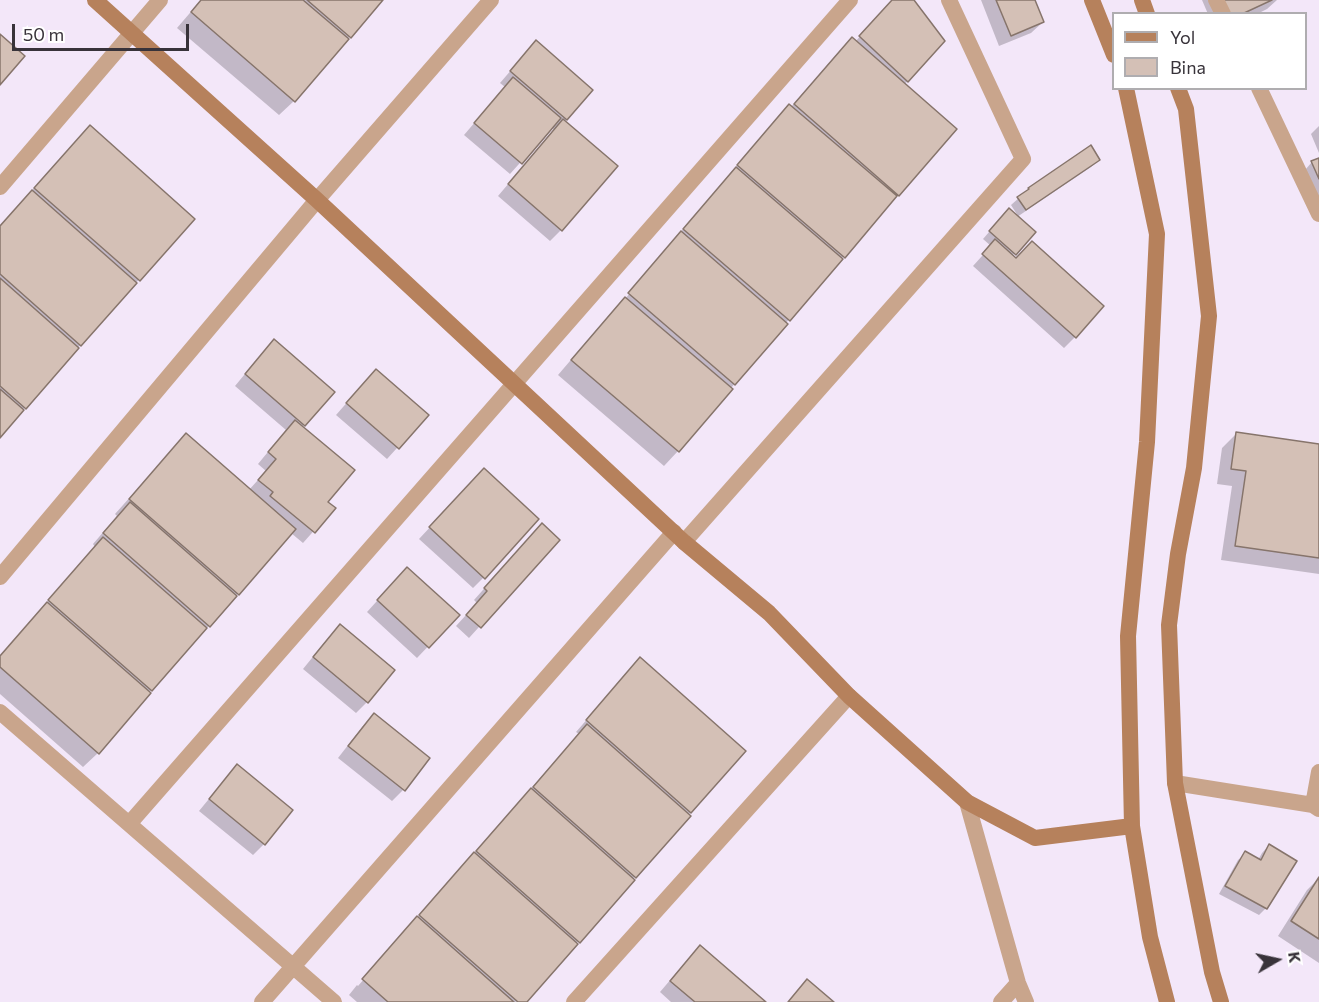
<!DOCTYPE html>
<html>
<head>
<meta charset="utf-8">
<style>
  body { margin:0 }
  #map { position:relative; width:1319px; height:1002px; overflow:hidden; background:#f3e7f9; font-family:Commissioner,sans-serif }
  canvas { display:block }
  .legend { position:absolute; left:1112px; top:12px; width:195px; height:78px; box-sizing:border-box; background:#fff; border:2px solid #afadb0; margin:0; padding:8px 10px; list-style:none; font-size:18px; color:#38333a }
  .legend li { display:flex; align-items:center; gap:12px; height:30px }
  .legend b { width:30px; border:2px solid #afadb0 }
  .north { position:absolute; left:1247px; top:930px; width:60px; height:60px; -webkit-text-stroke:4px #fff; paint-order:stroke; rotate:81deg; font-size:16px; font-weight:700; line-height:24px; text-align:center; color:#38333a }
  .north::after { content:''; display:block; margin:auto; width:21px; height:27px; background:#38333a; clip-path:polygon(50% 0,100% 100%,50% 72%,0 100%) }
  .scale { position:absolute; left:12px; top:24px; width:177px; height:27px; box-sizing:border-box; border:3px solid #38333a; border-top:0; padding-left:8px; font-size:18px; line-height:21px; white-space:nowrap; color:#38333a; -webkit-text-stroke:4px #fff; paint-order:stroke }
</style>
</head>
<body>
<div id="map">
<canvas width="1319" height="1002"></canvas>
<ul class="legend">
<li><b style="height:8px;background:#b6815c"></b>Yol</li>
<li><b style="height:16px;background:#d4c0b6"></b>Bina</li>
</ul>
<div class="north">K</div>
<div class="scale">50 m</div>
</div>
<script>
const c = document.querySelector('canvas').getContext('2d');
c.lineJoin = 'round';
function fillPath(path, color) { c.fillStyle = color; c.fill(path, 'evenodd'); }
const toPath = rows => new Path2D(rows.map(r => 'M' + r).join(''));
function strokePath(path, color, width, dash) { c.strokeStyle = color; c.lineWidth = width; c.lineCap = dash ? 'butt' : 'round'; c.setLineDash(dash || []); c.stroke(path); }
const shadow = toPath([
  [201,0,381,0,294,101,279,115,177,28],
  [893,0,912,0,943,41,904,85,898,195,887,206,785,324,678,451,664,466,558,375,623,299,624,300,670,247,668,247,775,120,789,106,791,107,837,54,852,39,855,42],
  [981,0,1034,0,1043,22,1031,33,999,46],
  [1202,0,1277,0,1267,9,1257,14,1208,14],
  [525,54,591,90,564,122,616,166,561,230,550,241,498,196,554,130,552,127,510,174,464,135,505,87,500,83],
  [1319,126,1319,153,1311,134],
  [75,142,193,219,0,435,0,226],
  [1319,159,1319,202,1305,170,1312,162],
  [1099,160,1091,167,1017,217,1034,232,1012,256,1075,337,1064,348,973,266,991,246,983,239,1002,217,1018,216,1011,205,1029,189],
  [263,352,332,392,302,427,326,502,334,508,303,543,291,533,209,626,197,636,98,753,83,767,0,694,0,656,95,547,93,544,117,516,115,514,172,450,249,490,266,471,258,464,286,430,235,386],
  [365,382,427,415,387,459,336,415],
  [1237,433,1319,445,1319,574,1221,560,1232,486,1217,484,1222,448],
  [473,481,484,577,473,588,419,539],
  [531,536,558,540,469,638,456,626,477,603,474,600],
  [396,580,458,615,417,658,367,612],
  [340,626,367,702,356,713,303,669,329,637],
  [630,670,744,751,525,1002,357,1002,349,995,357,985,358,986,406,931,406,930,579,734,576,732],
  [374,715,428,758,403,790,392,801,338,758,363,726],
  [238,766,264,844,253,855,199,811,227,777],
  [1269,845,1266,908,1259,915,1219,894,1238,860,1246,853,1258,860,1262,853],
  [1319,878,1319,963,1278,936,1307,890],
  [700,947,763,1002,671,1002,660,992,689,958]
]);
const building = toPath([
  [201,0,303,0,349,39,295,102,191,12,201,0],
  [307,0,383,0,351,38,307,0],
  [892,0,914,0,945,41,908,82,859,36,892,0],
  [996,0,1035,0,1044,22,1011,36,996,0],
  [1222,0,1272,0,1242,14,1228,14,1222,0],
  [0,34,25,56,0,85,0,34],
  [852,37,957,129,899,196,794,104,852,37],
  [536,40,593,90,567,120,510,71,536,40],
  [513,77,561,118,522,164,474,123,513,77],
  [789,104,897,196,845,258,737,165,789,104],
  [563,119,618,166,562,231,508,184,563,119],
  [90,125,195,219,140,281,34,188,90,125],
  [1091,145,1100,160,1026,210,1017,197,1029,189,1028,188,1091,145],
  [1319,158,1319,179,1311,161,1319,158],
  [736,167,843,259,790,321,683,229,736,167],
  [32,190,137,283,81,346,0,274,0,226,32,190],
  [1009,208,1036,232,1016,255,989,231,1009,208],
  [681,231,788,324,735,385,628,293,681,231],
  [995,239,1016,258,1032,241,1104,306,1076,338,982,254,995,239],
  [0,278,79,348,26,409,0,386,0,278],
  [625,297,733,389,679,452,571,360,625,297],
  [274,339,335,392,305,426,245,374,274,339],
  [376,369,429,415,399,449,346,403,376,369],
  [0,389,24,410,0,438,0,389],
  [295,420,355,470,328,502,336,508,315,533,270,496,273,492,258,480,276,459,268,452,295,420],
  [1236,432,1319,444,1319,558,1235,546,1246,471,1231,469,1236,432],
  [186,433,296,529,239,595,129,499,186,433],
  [484,468,539,519,485,579,429,527,484,468],
  [130,502,237,596,210,627,103,533,130,502],
  [542,523,560,540,481,628,466,615,487,591,484,588,542,523],
  [103,537,207,628,152,691,48,600,103,537],
  [407,567,460,615,429,648,377,600,407,567],
  [47,602,151,693,99,754,0,667,0,656,47,602],
  [340,624,395,670,368,703,313,657,340,624],
  [640,657,746,751,691,813,586,720,640,657],
  [374,713,430,758,405,791,348,746,374,713],
  [587,724,691,816,636,878,533,787,587,724],
  [237,764,293,810,265,845,209,799,237,764],
  [531,788,635,880,580,943,476,851,531,788],
  [1269,844,1297,861,1267,909,1225,886,1245,851,1261,860,1269,844],
  [474,852,578,944,527,1002,518,1002,419,915,474,852],
  [1319,877,1319,939,1291,921,1319,877],
  [417,916,514,1002,388,1002,362,979,417,916],
  [700,945,766,1002,695,1002,670,981,700,945],
  [807,979,834,1002,788,1002,807,979]
]);
const minor = toPath([
  [1216,0,1223,14],
  [1259,88,1319,214],
  [0,187,160,0],
  [684,542,1023,159,949,0],
  [0,577,317,200,491,0],
  [0,712,334,1002],
  [1175,783,1313,805,1319,809],
  [967,802,1018,983,1026,1002],
  [1313,805,1319,772],
  [129,824,850,0],
  [262,1002,674,532],
  [574,1002,849,696],
  [1001,1002,1018,983]
]);
const secondary = toPath([
  [95,0,317,200,684,542,769,613,849,696,967,802,1035,838,1132,826],
  [1092,0,1114,55],
  [1142,0,1147,14],
  [1126,88,1157,234,1147,442,1128,636,1132,826,1150,937,1167,1002],
  [1178,88,1186,109,1209,316,1194,468,1178,554,1169,625,1175,783,1212,972,1221,1002]
]);
fillPath(shadow, '#0003');
fillPath(building, '#d4c0b6');
strokePath(building, '#86746b', 1.5);
strokePath(minor, '#c9a58c', 16);
strokePath(secondary, '#b6815c', 16);
</script>
</body>
</html>
